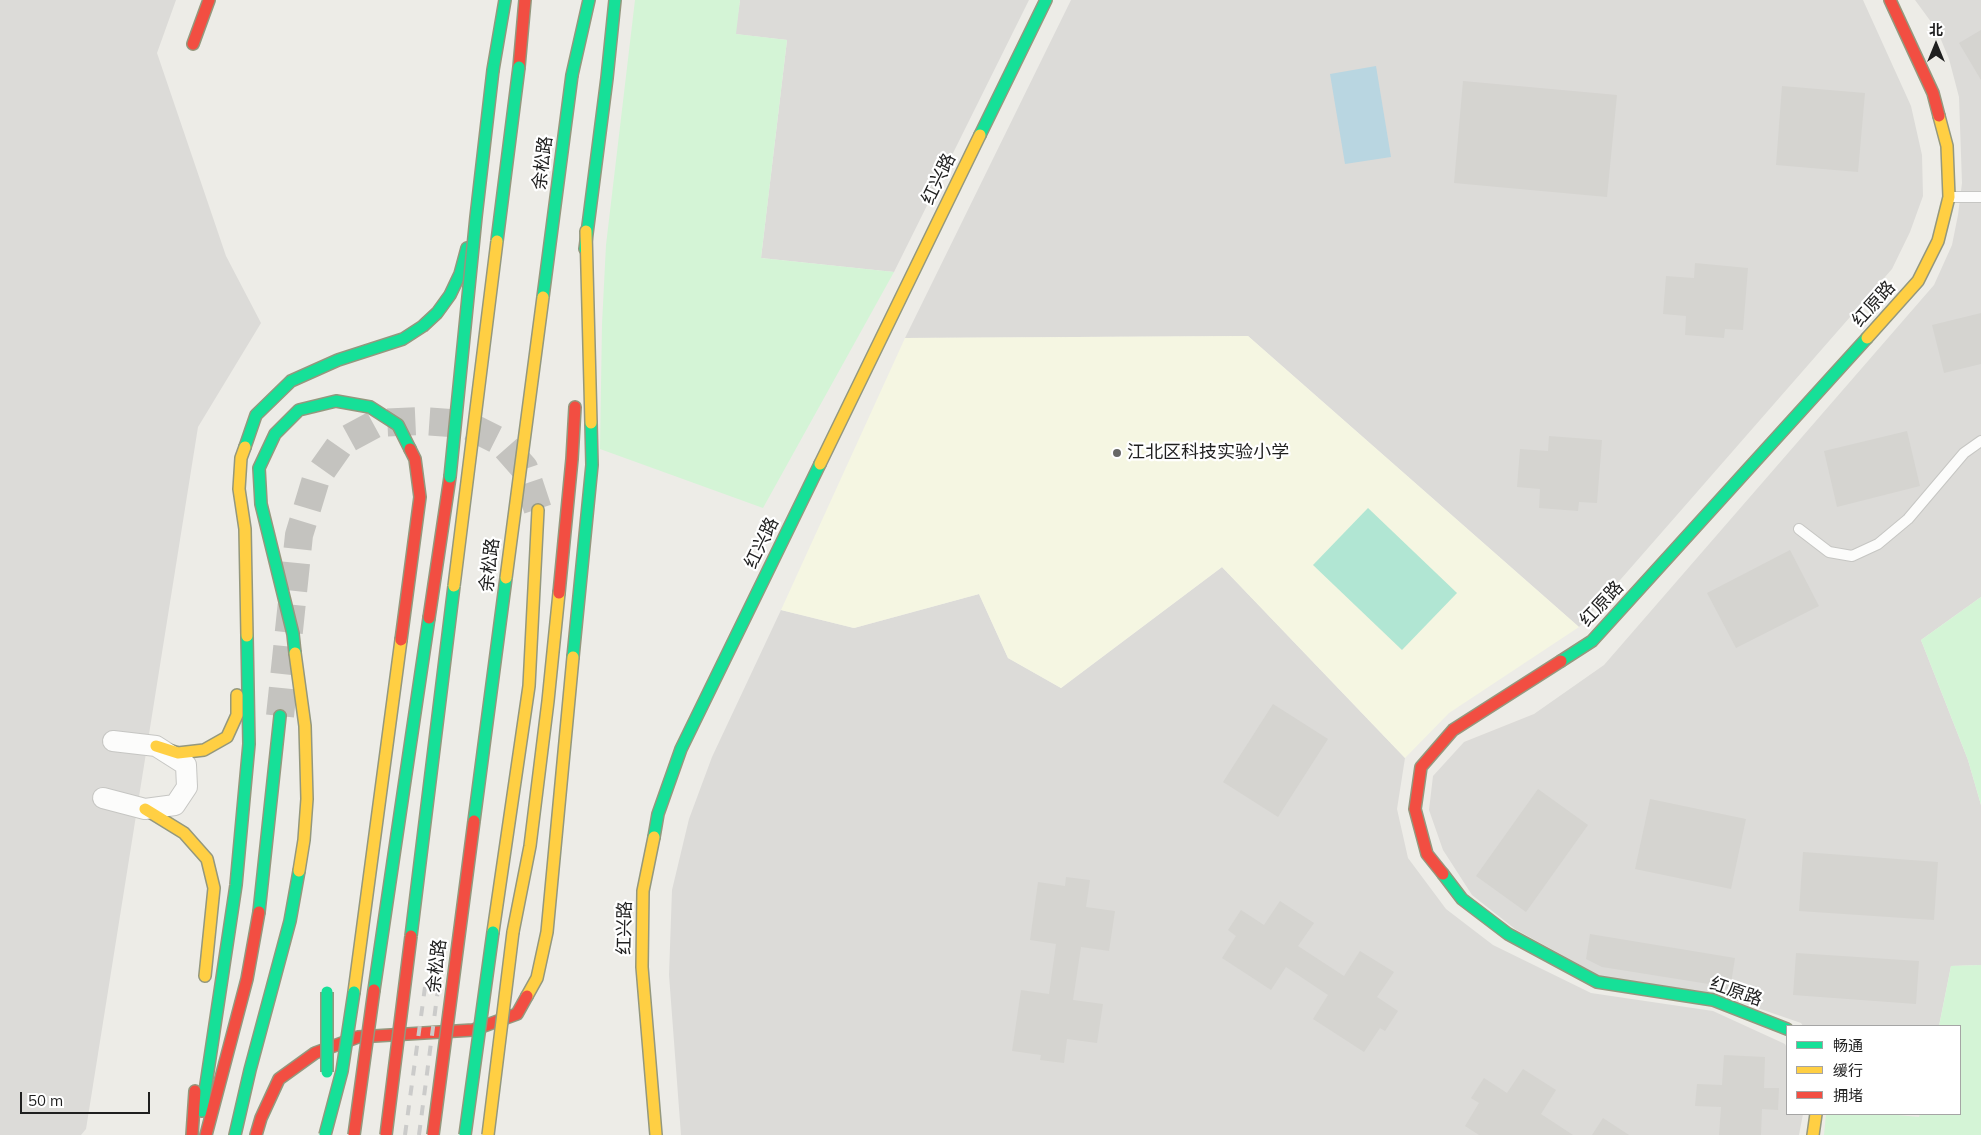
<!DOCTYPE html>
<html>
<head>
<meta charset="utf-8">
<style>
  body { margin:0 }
  #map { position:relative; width:1981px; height:1135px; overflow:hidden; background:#edece7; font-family:Mulish,"Noto Sans SC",sans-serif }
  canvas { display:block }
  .legend { position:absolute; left:1786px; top:1025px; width:175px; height:90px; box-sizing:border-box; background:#fff; border:1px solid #a5a5a5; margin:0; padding:6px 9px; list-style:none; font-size:15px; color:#1f1f1f }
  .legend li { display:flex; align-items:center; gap:10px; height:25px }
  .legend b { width:25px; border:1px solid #a5a5a5 }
  .north { position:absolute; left:1911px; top:20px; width:50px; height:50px; -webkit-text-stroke:4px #fff; paint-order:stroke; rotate:0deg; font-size:14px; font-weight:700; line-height:20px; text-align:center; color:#1f1f1f }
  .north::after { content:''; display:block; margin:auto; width:18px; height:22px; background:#1f1f1f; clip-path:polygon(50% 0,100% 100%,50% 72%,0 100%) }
  .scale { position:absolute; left:20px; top:1092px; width:130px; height:22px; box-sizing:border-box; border:2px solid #1f1f1f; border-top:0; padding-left:6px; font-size:15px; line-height:18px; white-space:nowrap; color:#1f1f1f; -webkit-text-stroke:4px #fff; paint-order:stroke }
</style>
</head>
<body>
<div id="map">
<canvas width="1981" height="1135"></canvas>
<ul class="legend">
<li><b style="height:6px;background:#16e098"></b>畅通</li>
<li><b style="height:6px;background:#ffcf43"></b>缓行</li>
<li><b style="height:6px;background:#f24e42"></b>拥堵</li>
</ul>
<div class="north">北</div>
<div class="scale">50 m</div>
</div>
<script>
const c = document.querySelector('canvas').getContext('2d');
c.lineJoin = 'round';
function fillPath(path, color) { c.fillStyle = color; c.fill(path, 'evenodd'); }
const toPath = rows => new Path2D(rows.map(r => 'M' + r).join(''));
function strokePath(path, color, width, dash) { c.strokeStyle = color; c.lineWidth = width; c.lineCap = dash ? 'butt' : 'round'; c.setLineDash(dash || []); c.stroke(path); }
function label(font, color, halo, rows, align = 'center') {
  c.font = font + ' Mulish,"Noto Sans SC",sans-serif'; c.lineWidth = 4.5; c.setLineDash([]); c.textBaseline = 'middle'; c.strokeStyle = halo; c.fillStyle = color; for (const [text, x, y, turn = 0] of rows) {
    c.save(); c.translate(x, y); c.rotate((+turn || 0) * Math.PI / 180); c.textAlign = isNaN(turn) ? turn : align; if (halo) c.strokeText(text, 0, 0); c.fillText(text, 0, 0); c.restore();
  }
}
const residential = toPath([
  [0,0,176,0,157,53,226,256,261,323,198,427,86,1129,81,1135,0,1135],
  [740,0,1029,0,894,272,761,258,787,40,735,34],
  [1071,0,1863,0,1911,106,1922,155,1923,196,1910,232,1892,269,1579,627,1248,336,905,338],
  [1915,0,1981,0,1981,597,1921,640,1968,760,1981,805,1981,965,1951,966,1939,1026,1803,1026,1801,1023,1717,994,1600,976,1515,929,1472,895,1443,850,1429,810,1433,776,1464,742,1534,714,1604,665,1934,285,1952,245,1958,215,1962,183,1959,97,1949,59,1937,30],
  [1222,567,1405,758,1397,809,1408,858,1446,909,1493,945,1591,993,1713,1011,1785,1044,1787,1048,1787,1114,1803,1114,1799,1135,681,1135,669,975,672,890,689,819,712,757,781,610,854,628,979,594,1008,658,1061,688]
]);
const education = toPath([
  [1248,336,1579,627,1449,713,1405,758,1222,567,1061,688,1008,658,979,594,854,628,781,610,905,338]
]);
const park = toPath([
  [635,0,740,0,736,34,787,40,761,258,894,272,763,508,600,449,602,324,606,245],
  [1981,597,1981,805,1968,760,1921,640],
  [1981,965,1981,1135,1824,1135,1826,1114,1887,1114,1919,1117,1920,1114,1960,1114,1960,1026,1939,1026,1951,966]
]);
const pitch = toPath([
  [1368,508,1457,593,1402,650,1313,565]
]);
const water = toPath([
  [1376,66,1391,157,1345,164,1330,74]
]);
const building = toPath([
  [1981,30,1981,80,1959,43],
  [1463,81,1617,95,1607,197,1454,183],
  [1782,86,1865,93,1858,172,1776,165],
  [1695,263,1748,268,1743,330,1725,329,1724,338,1685,335,1686,316,1663,314,1666,276,1694,278],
  [1981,313,1981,364,1944,373,1932,325],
  [1907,431,1920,486,1837,507,1824,451],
  [1549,436,1602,440,1597,503,1579,502,1578,511,1539,508,1540,489,1517,487,1520,449,1548,451],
  [1790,550,1819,606,1736,648,1707,593],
  [1273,704,1328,739,1278,817,1223,782],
  [1538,789,1588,825,1526,912,1476,876],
  [1650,799,1746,819,1731,889,1635,869],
  [1803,852,1938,862,1934,920,1799,911],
  [1066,877,1090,880,1086,907,1115,911,1109,951,1081,947,1073,1000,1103,1004,1097,1043,1067,1039,1064,1063,1040,1060,1041,1055,1012,1051,1021,990,1049,994,1056,944,1030,940,1038,882,1065,886],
  [1280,901,1314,923,1298,946,1344,976,1360,951,1394,972,1377,997,1398,1011,1385,1031,1380,1028,1364,1052,1313,1019,1328,995,1286,967,1271,990,1222,958,1236,936,1228,930,1241,910,1264,925],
  [1590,934,1735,958,1730,990,1715,985,1602,967,1586,959],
  [1796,953,1919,961,1916,1004,1793,995],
  [1724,1055,1765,1057,1764,1088,1779,1088,1778,1110,1762,1109,1761,1135,1719,1135,1721,1107,1695,1106,1697,1084,1722,1085],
  [1523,1069,1556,1090,1541,1114,1573,1135,1479,1135,1465,1126,1479,1103,1471,1098,1484,1078,1507,1093],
  [1603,1118,1629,1135,1592,1135]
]);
const highwayTunnel = toPath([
  [280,716,299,535,316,479,342,442,377,423,421,421,465,424,501,442,524,468,538,510]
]);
const lane = toPath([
  [1950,197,1981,197],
  [1799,529,1829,552,1852,556,1878,544,1908,519,1964,453,1981,441]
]);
const street = toPath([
  [103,798,145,809,175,805,187,787,186,765,156,746,113,741]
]);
const fast = toPath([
  [493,70,505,0],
  [572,75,589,0],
  [980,135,1046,0],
  [585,249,607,78,615,0],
  [245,447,256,415,291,381,338,360,403,339,423,326,437,313,450,295,460,274,467,248],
  [295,653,293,634,261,504,259,468,275,434,299,410,336,401,370,407,398,425,410,449],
  [573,657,592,465,591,423],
  [1561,661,1592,641,1867,338],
  [654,837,658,814,681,749,820,464],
  [1443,874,1462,899,1508,934,1597,982,1713,1000,1787,1029],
  [259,912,280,716],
  [374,990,429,618],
  [202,1111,236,885,249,744,247,636],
  [235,1135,250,1070,290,921,299,871]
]);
const slow = toPath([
  [586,231,591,423],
  [1867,338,1918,281,1938,241,1949,197,1947,146,1939,116],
  [245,447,241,458,239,489,245,529,247,636],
  [820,464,980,135],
  [295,653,305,726,307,799,304,840,299,871],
  [156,746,178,753,204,750,227,737,237,715,237,695],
  [145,809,184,833,207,859,214,888,205,976],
  [654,837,643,891,642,967,656,1135],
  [493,932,529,686,538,510],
  [513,932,530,846,548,701,559,593],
  [354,992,401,640],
  [527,996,537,978,547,932,573,657],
  [1813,1135,1816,1114]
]);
const jam = toPath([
  [1890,0,1933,93,1939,116],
  [193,44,209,0],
  [519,67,525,0],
  [559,593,572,459,575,407],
  [429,618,450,477],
  [401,640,420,497,415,459,410,449],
  [1443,874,1427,854,1415,809,1421,767,1453,730,1561,661],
  [192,1135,195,1091],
  [206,1135,247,979,259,912],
  [256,1135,261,1118,279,1079,315,1053,358,1037,473,1030,517,1014,527,996]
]);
const rail = toPath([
  [405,1135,425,987],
  [419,1135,438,989]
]);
const fastBridge = toPath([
  [497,241,519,67],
  [543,297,572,75],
  [450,477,476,217,493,70],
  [474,821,506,578],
  [411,936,454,586],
  [327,992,327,1072],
  [325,1135,342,1071,354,992],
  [465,1135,493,932]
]);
const slowBridge = toPath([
  [506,578,543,297],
  [454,586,497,241],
  [488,1135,513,932]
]);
const jamBridge = toPath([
  [354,1135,374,990],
  [386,1135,411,936],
  [433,1135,474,821]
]);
const markers = [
  [1117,453,5,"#676765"]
];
const streetNames = [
  ["余松路",543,163,-83],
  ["红兴路",939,179,-64],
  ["红原路",1874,304,-48],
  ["红兴路",762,543,-64],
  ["余松路",490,565,-83],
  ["红原路",1602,604,-47],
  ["红兴路",625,928,-89],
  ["余松路",437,966,-83],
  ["红原路",1736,992,19]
];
const poiNames = [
  ["江北区科技实验小学",1127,453]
];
fillPath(residential, '#dcdbd8');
fillPath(education, '#f5f6e2');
fillPath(park, '#d4f4d6');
fillPath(pitch, '#b1e6d3');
fillPath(water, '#b9d6e1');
fillPath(building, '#d5d4d0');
strokePath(highwayTunnel, '#c4c3bf', 28, [28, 14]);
strokePath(lane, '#c6c6c3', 12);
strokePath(street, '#c6c6c3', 22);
strokePath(fast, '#94987e', 14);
strokePath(slow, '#94987e', 14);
strokePath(jam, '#94987e', 14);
strokePath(lane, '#fcfcfb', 10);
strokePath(street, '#fcfcfb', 20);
strokePath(fast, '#16e098', 11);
strokePath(slow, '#ffcf43', 11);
strokePath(jam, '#f24e42', 11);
strokePath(rail, '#cbcbca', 4, [10, 10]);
strokePath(fastBridge, '#94987e', 14, []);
strokePath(slowBridge, '#94987e', 14, []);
strokePath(jamBridge, '#94987e', 14, []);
strokePath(fastBridge, '#16e098', 11);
strokePath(slowBridge, '#ffcf43', 11);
strokePath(jamBridge, '#f24e42', 11);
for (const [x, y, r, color] of markers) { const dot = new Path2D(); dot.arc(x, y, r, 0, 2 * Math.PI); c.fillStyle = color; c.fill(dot); strokePath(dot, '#fff', 2); }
label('18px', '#1f1f1f', '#fff', streetNames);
label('18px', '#1f1f1f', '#fff', poiNames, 'left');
</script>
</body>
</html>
